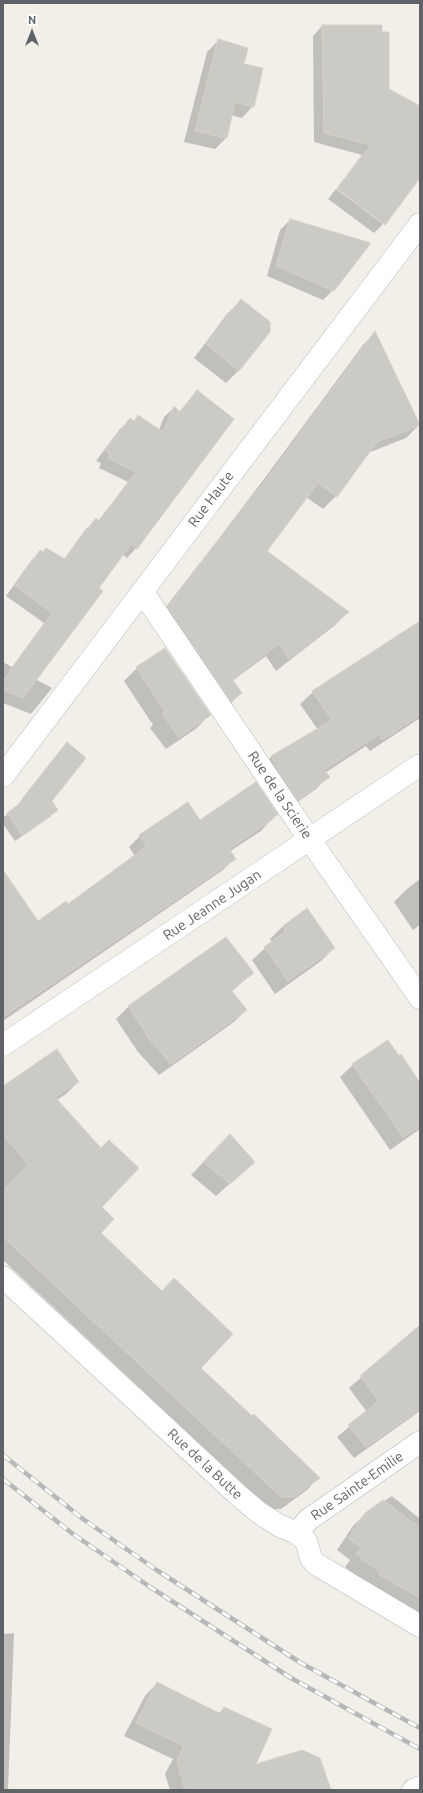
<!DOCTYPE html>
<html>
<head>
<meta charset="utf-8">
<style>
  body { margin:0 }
  #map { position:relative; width:423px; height:1793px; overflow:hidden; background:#f1efe8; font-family:Ubuntu,sans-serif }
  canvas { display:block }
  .frame { position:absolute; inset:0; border:4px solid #5f6368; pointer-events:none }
  .north { position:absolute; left:12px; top:12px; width:40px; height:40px; -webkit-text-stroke:3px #fff; paint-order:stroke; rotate:0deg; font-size:11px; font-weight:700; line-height:16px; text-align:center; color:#5f6368 }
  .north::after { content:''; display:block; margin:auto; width:14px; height:18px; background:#5f6368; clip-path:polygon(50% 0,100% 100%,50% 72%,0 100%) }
</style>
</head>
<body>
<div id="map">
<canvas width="423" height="1793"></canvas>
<div class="frame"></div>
<div class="north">N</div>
</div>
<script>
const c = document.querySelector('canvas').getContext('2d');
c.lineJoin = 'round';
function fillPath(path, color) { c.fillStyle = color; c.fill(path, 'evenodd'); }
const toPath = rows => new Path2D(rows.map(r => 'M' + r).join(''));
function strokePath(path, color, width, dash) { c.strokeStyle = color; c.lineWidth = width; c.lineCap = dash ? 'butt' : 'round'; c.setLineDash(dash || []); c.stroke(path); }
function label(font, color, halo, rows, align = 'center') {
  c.font = font + ' Ubuntu,sans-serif'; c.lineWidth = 3; c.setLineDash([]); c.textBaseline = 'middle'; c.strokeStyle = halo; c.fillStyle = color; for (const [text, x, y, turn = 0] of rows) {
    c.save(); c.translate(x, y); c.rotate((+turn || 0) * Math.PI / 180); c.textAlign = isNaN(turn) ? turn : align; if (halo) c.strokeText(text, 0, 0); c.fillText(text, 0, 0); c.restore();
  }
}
const shadow = toPath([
  [322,26,388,90,420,107,420,175,384,222,337,188,362,155,314,142,313,36],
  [218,41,243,65,253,106,242,118,231,115,226,138,215,149,184,142,207,52],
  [336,189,383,224,374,233,328,199],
  [290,220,333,290,323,300,267,276,280,230],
  [241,300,239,370,226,383,194,358,228,313],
  [375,332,419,425,406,438,368,453,336,496,323,509,306,497,266,552,347,613,335,625,276,671,266,656,232,681,241,693,228,706,156,620,253,494,363,345],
  [197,391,136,548,127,558,122,554,35,679,52,688,31,714,3,703,3,662,12,667,44,623,6,596,31,561,40,551,64,559,86,529,96,520,98,521,128,482,99,468,101,463,96,461,120,429,130,420,132,422,138,417,159,430,164,417,174,408,179,412],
  [420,622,420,718,370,751,366,746,325,773,328,777,316,789,285,811,259,769,271,757,318,730,300,704,313,692],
  [137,668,209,715,197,728,166,749,150,728,153,725,124,681],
  [67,744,51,801,57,810,50,817,15,841,3,824,3,818,16,807],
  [272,819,261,831,229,852,234,859,223,870,3,1021,3,942,67,906,135,856,129,847,140,836,200,822],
  [420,879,420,925,413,930,394,902,407,889],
  [283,926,334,948,321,961,275,994,252,960,272,942,270,939],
  [226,938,253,973,231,992,246,1010,234,1022,159,1075,138,1052,116,1019,128,1007],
  [353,1065,420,1084,420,1129,390,1150,340,1077],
  [78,1082,66,1094,57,1100,101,1207,100,1233,162,1292,200,1368,318,1478,307,1490,281,1509,269,1509,3,1260,3,1087],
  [217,1148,254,1162,216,1196,191,1175],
  [412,1333,420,1344,420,1411,354,1458,337,1437,367,1412,349,1388],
  [392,1496,420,1519,420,1616,368,1584,345,1567,350,1560,337,1550,353,1526,366,1513],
  [14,1633,8,1790,3,1790,3,1634],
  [157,1683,218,1714,224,1708,254,1765,327,1790,170,1790,165,1774,173,1759,124,1736,145,1696]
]);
const building = toPath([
  [322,25,382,25,382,32,389,32,389,89,420,106,420,178,385,225,337,189,371,145,324,133,322,25],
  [218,39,248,48,244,64,263,68,254,107,235,102,227,138,195,131,218,39],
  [290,219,371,243,334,291,276,266,290,219],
  [241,299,270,322,270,332,239,371,206,344,241,299],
  [375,331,420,425,377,442,337,497,318,483,267,551,349,612,289,659,279,644,232,679,242,693,231,701,168,607,258,487,260,488,375,331],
  [197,390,234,419,137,549,131,544,99,588,103,591,23,698,3,690,3,681,52,613,15,586,40,550,43,552,46,548,65,559,96,518,99,521,136,472,108,458,110,453,105,451,130,418,134,421,138,415,163,432,174,406,180,412,197,390],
  [420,621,420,715,382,740,379,734,324,770,330,777,298,800,277,768,278,767,271,756,332,720,312,691,420,621],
  [165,648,211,715,179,737,162,714,165,712,136,667,165,648],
  [67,742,86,758,52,801,58,810,22,835,7,813,23,801,22,799,67,742],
  [256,782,278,814,273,818,273,819,229,849,236,859,3,1017,3,870,38,921,66,901,68,904,147,846,139,835,188,802,200,820,256,782],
  [307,908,335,948,288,981,264,947,286,931,283,926,307,908],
  [226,937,254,973,231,990,247,1010,171,1064,150,1040,128,1006,226,937],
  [388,1040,399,1056,401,1054,420,1083,420,1126,403,1137,352,1064,388,1040],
  [57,1049,79,1082,55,1097,101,1148,109,1140,139,1168,102,1207,114,1219,101,1233,162,1291,174,1278,233,1334,201,1368,252,1416,254,1414,320,1478,294,1497,281,1497,3,1237,3,1191,28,1165,3,1134,3,1086,57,1049],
  [230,1134,255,1162,230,1184,203,1162,230,1134],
  [420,1325,420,1409,366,1447,348,1425,379,1401,360,1376,420,1325],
  [383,1500,420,1528,420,1598,378,1574,380,1572,356,1554,362,1548,348,1538,365,1513,383,1500],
  [157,1682,221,1714,224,1707,272,1729,256,1764,302,1750,320,1758,331,1790,185,1790,177,1761,184,1746,136,1723,157,1682]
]);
const minor = toPath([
  [142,591,310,840,420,998],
  [3,776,420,224],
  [3,1045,420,765],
  [3,1277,237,1494,258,1512,280,1526,297,1533,306,1541,311,1558,316,1564,420,1626],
  [297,1533,308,1520,420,1442]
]);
const tertiary = toPath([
  [413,1790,420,1787]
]);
const rail = toPath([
  [3,1455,83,1519,158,1571,301,1663,420,1728],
  [3,1479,73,1534,150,1587,291,1678,420,1749]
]);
const streetNames = [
  ["Rue Haute",211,499,-53],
  ["Rue de la Scierie",280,795,56],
  ["Rue Jeanne Jugan",212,905,-34],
  ["Rue de la Butte",205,1464,43],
  ["Rue Sainte-Emilie",357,1486,-35]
];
fillPath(shadow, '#0003');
fillPath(building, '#cccac5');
strokePath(building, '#d6d1c6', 1);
strokePath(minor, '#b5b8bc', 23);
strokePath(tertiary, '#b5b8bc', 23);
strokePath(minor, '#fff', 22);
strokePath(tertiary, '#fff', 22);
strokePath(rail, '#b6b7b8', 4.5);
strokePath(rail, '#fff', 3, [9]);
label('14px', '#5f6368', '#fff', streetNames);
</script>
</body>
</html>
